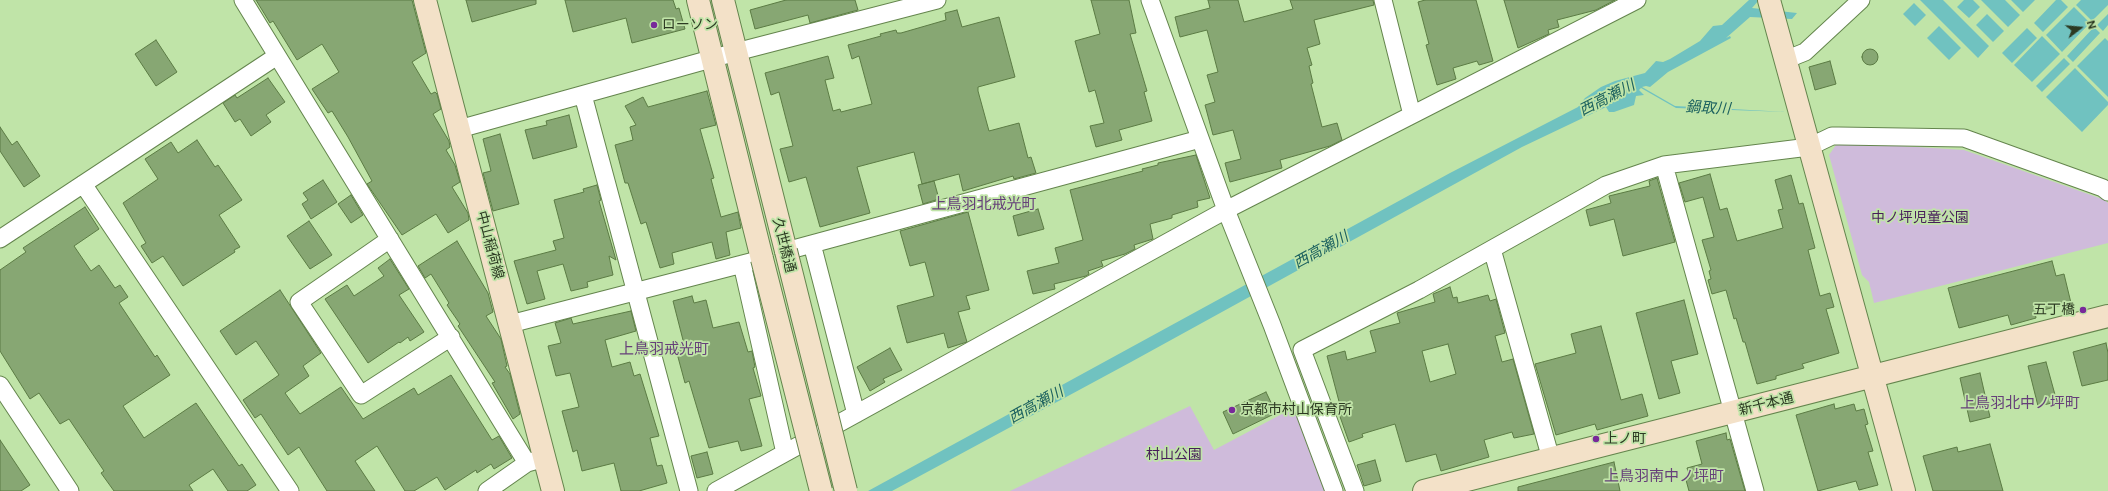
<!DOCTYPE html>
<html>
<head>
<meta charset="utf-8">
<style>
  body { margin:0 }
  #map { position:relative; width:2108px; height:491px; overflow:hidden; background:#c0e4a8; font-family:"Public Sans",sans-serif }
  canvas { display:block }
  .north { position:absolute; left:2060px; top:8px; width:40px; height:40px; -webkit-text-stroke:3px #c0e4a8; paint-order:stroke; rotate:74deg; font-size:11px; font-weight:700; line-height:16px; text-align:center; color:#2c3a22 }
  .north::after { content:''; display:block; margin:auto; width:14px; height:18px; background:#2c3a22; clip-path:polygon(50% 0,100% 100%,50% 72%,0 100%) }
</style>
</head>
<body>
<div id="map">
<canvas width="2108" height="491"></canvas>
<div class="north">N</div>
</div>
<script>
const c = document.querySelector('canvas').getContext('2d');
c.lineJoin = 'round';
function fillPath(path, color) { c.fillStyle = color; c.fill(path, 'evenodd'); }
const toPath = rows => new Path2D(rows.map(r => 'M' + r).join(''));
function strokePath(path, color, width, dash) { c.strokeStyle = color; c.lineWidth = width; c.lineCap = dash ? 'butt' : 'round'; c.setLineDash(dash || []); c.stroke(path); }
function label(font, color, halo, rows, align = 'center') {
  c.font = font + ' "Public Sans","Noto Sans JP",sans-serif'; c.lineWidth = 3.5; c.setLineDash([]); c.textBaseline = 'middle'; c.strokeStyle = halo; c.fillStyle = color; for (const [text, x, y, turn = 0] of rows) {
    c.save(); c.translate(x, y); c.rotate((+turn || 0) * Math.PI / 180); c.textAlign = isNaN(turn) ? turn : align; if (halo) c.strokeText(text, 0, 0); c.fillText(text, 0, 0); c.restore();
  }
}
const green = toPath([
  [1838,142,1964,150,2105,200,2108,203,2108,243,1874,303,1869,282,1862,275,1829,155],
  [1190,406,1214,450,1297,406,1330,491,1010,491]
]);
const water = toPath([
  [1749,0,1759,0,1752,8,1797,13,1792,19,1750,17,1726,38,1730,36,1731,38,1668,72,1650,87,1646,86,1642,87,1675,106,1787,112,1676,108,1641,88,1639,90,1644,95,1636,96,1634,105,1614,112,1609,112,1606,107,1522,147,1131,362,892,491,868,491,1450,173,1578,107,1585,98,1601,87,1615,81,1645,73,1656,61,1663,62,1670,59,1700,41,1713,26,1722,25],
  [1920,0,1943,0,1989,46,1978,58],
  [1964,0,1973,0,1980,7,1969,18,1957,7],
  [1981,0,2005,0,2020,15,2008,27],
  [2011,0,2035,0,2023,12],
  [2056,0,2061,0,2068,7,2043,32,2034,23],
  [2081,0,2108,0,2108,5,2092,21,2076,5],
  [1914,3,1926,15,1915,26,1903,14],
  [2074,7,2090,23,2062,52,2046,35],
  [1987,14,2004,31,1993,42,1976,25],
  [2108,14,2108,25,2103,31,2097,25],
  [1939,26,1961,48,1949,60,1927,38],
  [2094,27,2100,33,2073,62,2067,56],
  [2027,28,2037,38,2012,63,2002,53],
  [2042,36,2060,54,2032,82,2014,65],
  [2105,38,2108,41,2108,97,2077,66],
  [2064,58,2070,64,2042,92,2036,86],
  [2075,68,2108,102,2108,105,2082,132,2046,97]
]);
const building = toPath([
  [256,0,412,0,426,53,412,62,431,94,435,92,437,94,441,109,433,114,449,141,450,147,446,150,455,165,460,182,452,187,468,213,469,220,448,233,436,214,402,235,367,184,372,181,348,137,332,111,328,113,312,89,339,72,322,44,297,60,273,21,270,23,256,0],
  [466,0,536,0,536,4,472,22,466,0],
  [565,0,673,0,676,9,679,8,685,29,632,43,626,18,573,32,565,0],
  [786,0,855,0,858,10,810,23,808,15,755,29,750,10,786,0],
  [1091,0,1129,0,1136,33,1130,34,1147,91,1144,92,1152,121,1119,130,1122,140,1096,147,1090,126,1104,123,1095,90,1089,92,1075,41,1100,34,1091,0],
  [1208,0,1238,0,1244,22,1293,9,1290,0,1373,0,1374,5,1314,20,1320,44,1307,48,1312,65,1309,66,1313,83,1311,84,1322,127,1337,123,1342,140,1330,146,1280,160,1282,168,1230,182,1225,163,1241,159,1233,130,1213,135,1205,105,1215,102,1207,75,1218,72,1207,30,1180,37,1175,17,1210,8,1208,0],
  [1425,0,1476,0,1493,61,1479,65,1477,61,1453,68,1456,79,1437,85,1426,45,1429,44,1418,2,1425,0],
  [1504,0,1615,0,1596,10,1557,20,1559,27,1548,30,1549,34,1518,48,1504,0],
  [957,10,962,27,999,17,1015,77,978,87,978,91,989,131,1019,123,1028,158,1031,157,1036,173,1014,179,1013,176,963,191,959,174,922,184,914,152,857,167,870,213,820,227,806,177,789,182,780,149,793,146,779,92,771,95,765,73,828,56,834,78,825,80,833,111,840,109,841,112,872,104,859,56,852,59,848,45,881,36,880,34,896,30,897,33,901,33,946,20,945,13,957,10],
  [156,40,177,72,156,86,135,54,156,40],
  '1862 57a8 8 0 1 1 16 0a8 8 0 1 1-16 0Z',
  [1830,61,1836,84,1815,90,1809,67,1830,61],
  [268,78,285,102,266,115,271,122,251,136,240,119,235,122,223,103,235,95,237,98,268,78],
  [707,91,716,125,700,129,714,178,711,179,721,217,738,212,741,228,726,232,730,255,716,259,712,242,672,253,674,264,660,268,646,222,641,224,628,183,625,183,615,145,633,140,630,127,636,125,625,106,643,97,648,107,707,91],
  [569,115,577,147,533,159,525,130,547,125,546,121,569,115],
  [0,127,12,145,17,141,40,176,24,187,0,151,0,127],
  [500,134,519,204,493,211,483,173,491,171,483,139,500,134],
  [197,140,215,167,218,165,242,200,219,215,240,247,234,250,235,252,183,286,163,256,152,263,141,246,146,243,123,203,158,179,145,159,171,142,178,153,197,140],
  [1196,155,1210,198,1197,201,1198,207,1172,215,1172,218,1150,224,1153,239,1134,245,1135,249,1125,254,1101,261,1103,266,1088,271,1089,274,1086,276,1054,284,1055,289,1033,294,1027,271,1059,263,1055,248,1083,240,1070,190,1143,171,1142,169,1158,165,1158,163,1196,155],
  [1710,174,1720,210,1727,208,1737,241,1783,228,1778,210,1783,209,1775,180,1791,175,1799,204,1803,203,1815,248,1808,250,1820,296,1830,293,1834,307,1826,309,1839,353,1802,364,1804,368,1776,376,1776,379,1757,384,1745,342,1743,342,1736,318,1734,319,1726,290,1712,294,1708,280,1711,279,1709,271,1711,270,1702,240,1714,237,1703,197,1685,202,1679,183,1710,174],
  [1657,178,1675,242,1623,256,1614,219,1590,226,1586,210,1611,203,1609,196,1650,186,1649,181,1657,178],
  [323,180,337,202,311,219,302,204,308,200,303,193,323,180],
  [934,181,939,199,923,204,918,185,934,181],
  [597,185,601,200,599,201,616,260,609,256,613,275,587,282,588,287,571,291,563,264,537,271,545,299,527,304,514,261,556,250,553,241,564,238,554,200,584,192,583,189,597,185],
  [351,195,363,215,351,223,338,204,351,195],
  [85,207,99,229,74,246,91,271,99,265,115,288,120,285,128,297,119,303,155,357,157,355,170,375,123,406,144,438,196,403,239,466,242,464,256,485,247,491,228,491,213,469,189,485,193,491,114,491,101,473,104,471,69,419,60,424,39,393,30,399,0,351,0,270,26,252,23,248,85,207],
  [1038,209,1044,229,1018,236,1013,216,1038,209],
  [968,212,989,290,966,296,970,309,958,312,967,342,948,348,944,333,907,343,897,306,934,296,925,262,910,266,900,231,968,212],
  [309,221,332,255,310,269,287,236,309,221],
  [457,241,488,293,493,312,486,316,501,339,507,366,505,367,510,374,520,414,513,419,492,383,495,382,458,326,460,324,447,305,449,303,431,274,425,278,418,266,457,241],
  [390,259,409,289,399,295,424,332,410,341,408,337,400,343,399,342,368,363,325,299,347,285,354,296,384,276,378,268,390,259],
  [2052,261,2056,276,2064,274,2071,303,2035,312,2036,318,2011,325,2008,315,1959,328,1948,288,2052,261],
  [1450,287,1453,298,1457,297,1458,303,1488,295,1490,301,1496,299,1505,333,1495,336,1502,362,1513,359,1534,434,1514,438,1512,432,1484,440,1489,457,1441,471,1436,454,1406,462,1395,424,1362,434,1363,437,1349,442,1338,411,1341,409,1327,356,1345,351,1347,360,1376,352,1370,331,1400,323,1397,313,1435,302,1433,294,1450,287],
  [1448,344,1456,374,1430,382,1422,351,1448,344],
  [280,290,321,353,303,366,309,376,285,393,300,414,341,387,363,419,414,388,418,395,451,375,492,440,499,436,512,458,494,469,491,464,477,473,476,470,445,490,437,477,414,491,405,491,377,446,355,461,375,491,327,491,299,447,288,455,261,414,255,418,243,400,279,375,256,341,236,355,220,331,280,290],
  [692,296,694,303,706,300,713,328,739,322,748,352,752,351,755,367,753,368,761,396,749,399,762,446,741,451,738,441,709,448,689,381,685,383,675,346,684,344,673,301,692,296],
  [1684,300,1698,354,1671,361,1680,393,1659,399,1636,313,1684,300],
  [631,311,636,331,605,340,612,367,630,362,634,376,640,374,659,436,650,438,657,466,662,465,667,483,639,491,621,491,614,463,582,471,577,450,573,452,562,411,579,407,570,373,556,376,548,346,561,343,555,323,571,318,573,324,631,311],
  [1601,326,1621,400,1642,394,1648,416,1597,430,1595,424,1556,435,1535,364,1576,353,1571,334,1601,326],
  [2106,343,2108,353,2108,380,2082,386,2073,352,2106,343],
  [890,348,902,370,883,379,885,382,870,391,857,367,890,348],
  [2046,362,2057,402,2038,406,2028,366,2046,362],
  [1980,373,1990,417,1970,422,1960,378,1980,373],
  [1266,392,1276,413,1233,434,1223,412,1266,392],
  [1834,404,1835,409,1854,404,1856,411,1864,409,1868,424,1865,425,1873,451,1868,452,1878,485,1859,490,1856,481,1818,491,1796,415,1834,404],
  [1726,433,1727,440,1730,439,1745,491,1689,491,1686,480,1690,478,1687,468,1702,464,1696,441,1726,433],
  [0,440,30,485,21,491,0,491,0,440],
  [1990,444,2003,491,1933,491,1923,456,1957,447,1958,452,1990,444],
  [707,452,713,474,697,478,691,456,707,452],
  [1375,460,1381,481,1364,486,1357,465,1375,460],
  [1614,462,1620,491,1518,491,1518,487,1614,462]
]);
const street = toPath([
  [243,0,527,463,545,458],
  [1150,0,1226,210,1272,325,1334,491],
  [1383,0,1412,115],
  [1785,60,1805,52,1861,0],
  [583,95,689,491],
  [459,129,736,52,937,0],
  [1664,165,1755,491],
  [83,184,290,491],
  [0,239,277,56],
  [390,239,299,302,361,395,451,337],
  [812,244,856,414],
  [1492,249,1551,459],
  [786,251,1200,139],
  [742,264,785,453],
  [510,324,762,259],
  [0,385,70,491],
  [487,491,527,463],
  [716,491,1226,210,1637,0],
  [1355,491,1302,350,1419,290,1606,185,1664,165,1809,147,1832,136,1839,136,1964,138,2103,188,2108,192]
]);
const secondary = toPath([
  [425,0,553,491],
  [698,0,762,259],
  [723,0,786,251],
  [1769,0,1904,491],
  [1424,491,2108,316]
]);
const secondaryBridge = toPath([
  [786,251,846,491],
  [762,259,821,491]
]);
const markers = [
  [654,25,4,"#78299a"],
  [2083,310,4,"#78299a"],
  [1232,410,4,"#78299a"],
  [1596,439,4,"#78299a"]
];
const poiNames = [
  ["ローソン",662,25],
  ["五丁橋",2075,310,"right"],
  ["京都市村山保育所",1240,410],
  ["上ノ町",1604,439]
];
const parkNames = [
  ["中ノ坪児童公園",1920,218],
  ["村山公園",1174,455]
];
const streetNames = [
  ["中山稲荷線",490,245,75],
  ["久世橋通",784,245,76],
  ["新千本通",1766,404,-14]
];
const waterNames = [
  ["西高瀬川",1607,98,-27],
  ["鍋取川",1708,108,3],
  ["西高瀬川",1321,250,-29],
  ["西高瀬川",1036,405,-29]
];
const neighbourhoodNames = [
  ["上鳥羽北戒光町",984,204],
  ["上鳥羽戒光町",664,349],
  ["上鳥羽北中ノ坪町",2020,403],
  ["上鳥羽南中ノ坪町",1664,476]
];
fillPath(green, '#cfbbdb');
fillPath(water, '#70c2c0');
fillPath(building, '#87a773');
strokePath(building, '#5b7b44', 1);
strokePath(street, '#64854d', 19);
strokePath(secondary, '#64854d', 24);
strokePath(street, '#fff', 17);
strokePath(secondary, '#f3e1c8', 22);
strokePath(secondaryBridge, '#64854d', 24, []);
strokePath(secondaryBridge, '#f3e1c8', 22);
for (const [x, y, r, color] of markers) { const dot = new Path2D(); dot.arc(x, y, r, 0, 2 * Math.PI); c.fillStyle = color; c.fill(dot); strokePath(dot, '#c0e4a8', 1.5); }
label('14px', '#2c3a22', '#c0e4a8', poiNames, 'left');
label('14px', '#471d5a', '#c0e4a8', parkNames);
label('14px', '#2c3a22', '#c0e4a8', streetNames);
label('italic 15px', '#1c615f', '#c0e4a8', waterNames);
label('15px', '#664079', '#c0e4a8', neighbourhoodNames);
</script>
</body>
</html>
